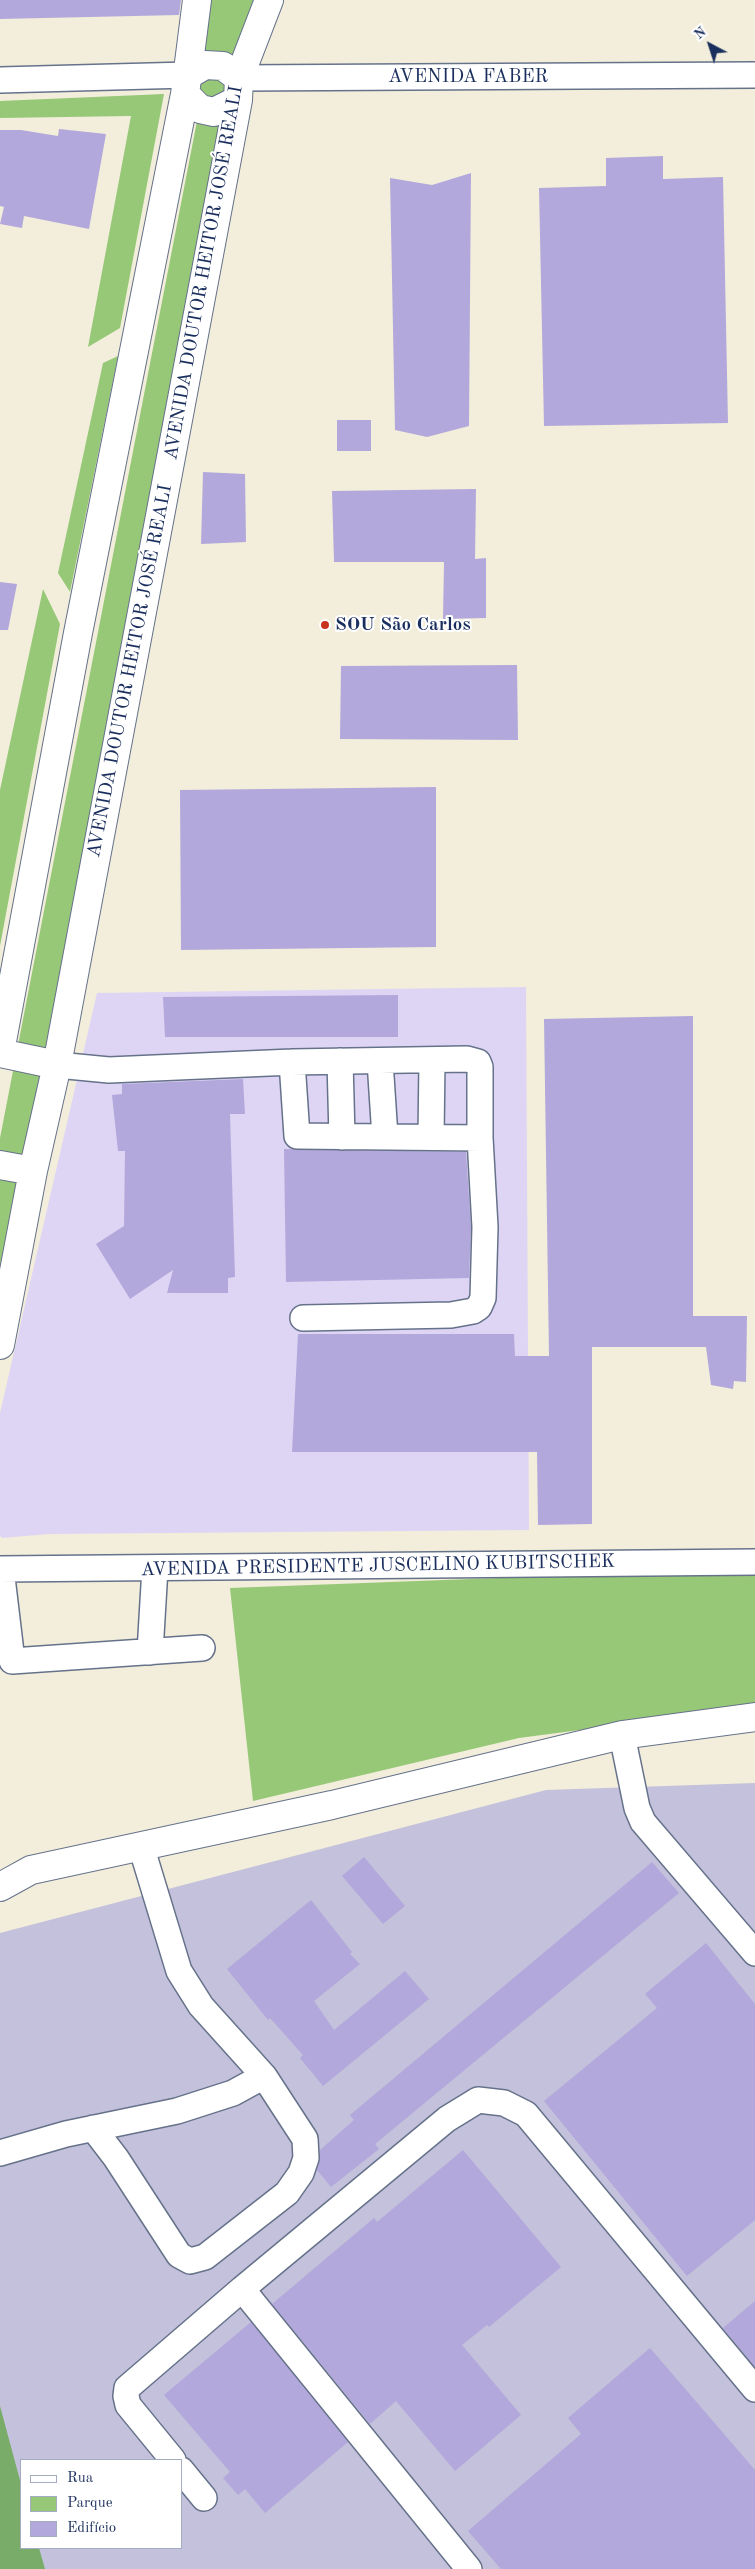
<!DOCTYPE html>
<html>
<head>
<meta charset="utf-8">
<style>
  body { margin:0 }
  #map { position:relative; width:755px; height:2569px; overflow:hidden; background:#f2eedb; font-family:"Old Standard TT",serif }
  canvas { display:block }
  .legend { position:absolute; left:20px; top:2459px; width:162px; height:90px; box-sizing:border-box; background:#fff; border:1px solid #a4acbf; margin:0; padding:6px 9px; list-style:none; font-size:15px; color:#1b2f5e }
  .legend li { display:flex; align-items:center; gap:10px; height:25px }
  .legend b { width:25px; border:1px solid #a4acbf }
  .north { position:absolute; left:685px; top:20px; width:50px; height:50px; -webkit-text-stroke:4px #fff; paint-order:stroke; rotate:320deg; font-size:14px; font-weight:700; line-height:20px; text-align:center; color:#1b2f5e }
  .north::after { content:''; display:block; margin:auto; width:18px; height:22px; background:#1b2f5e; clip-path:polygon(50% 0,100% 100%,50% 72%,0 100%) }
</style>
</head>
<body>
<div id="map">
<canvas width="755" height="2569"></canvas>
<ul class="legend">
<li><b style="height:6px;background:#fff"></b>Rua</li>
<li><b style="height:14px;background:#97c878"></b>Parque</li>
<li><b style="height:14px;background:#b3a8db"></b>Edifício</li>
</ul>
<div class="north">N</div>
</div>
<script>
const c = document.querySelector('canvas').getContext('2d');
c.lineJoin = 'round';
function fillPath(path, color) { c.fillStyle = color; c.fill(path, 'evenodd'); }
const toPath = rows => new Path2D(rows.map(r => 'M' + r).join(''));
function strokePath(path, color, width, dash) { c.strokeStyle = color; c.lineWidth = width; c.lineCap = dash ? 'butt' : 'round'; c.setLineDash(dash || []); c.stroke(path); }
function label(font, color, halo, rows, align = 'center') {
  c.font = font + ' "Old Standard TT",serif'; c.lineWidth = 4; c.setLineDash([]); c.textBaseline = 'middle'; c.strokeStyle = halo; c.fillStyle = color; for (const [text, x, y, turn = 0] of rows) {
    c.save(); c.translate(x, y); c.rotate((+turn || 0) * Math.PI / 180); c.textAlign = isNaN(turn) ? turn : align; if (halo) c.strokeText(text, 0, 0); c.fillText(text, 0, 0); c.restore();
  }
}
const built = toPath([
  [526,987,529,1530,49,1534,2,1538,0,1536,0,1413,97,993]
]);
const industrial = toPath([
  [755,1783,755,2569,0,2569,0,1933,546,1790],
  [21,2460,181,2460,181,2548,21,2548]
]);
const green = toPath([
  [200,0,266,0,238,74,204,61],
  [221,72,233,94,199,100,198,77],
  [164,94,120,328,88,347,131,116,0,118,0,101],
  [197,121,223,127,0,1290,0,1138],
  [118,356,70,592,58,573,103,363],
  [43,589,60,624,0,946,0,790],
  [755,1572,755,1707,519,1738,253,1801,230,1588,498,1578]
]);
const forest = toPath([
  [0,2406,21,2484,21,2548,39,2548,45,2569,0,2569]
]);
const building = toPath([
  [0,0,181,0,179,15,0,19],
  [59,129,106,134,89,229,24,216,22,228,0,224,4,207,0,206,0,130,21,130,58,136],
  [663,156,663,179,723,177,728,423,544,426,539,188,606,186,606,158],
  [471,173,469,426,427,437,395,430,390,178,432,185],
  [337,420,371,420,371,451,337,451],
  [203,472,245,474,246,542,201,544],
  [476,489,475,559,486,558,486,618,443,619,444,562,334,562,332,491],
  [0,582,17,584,8,630,0,630],
  [517,665,518,740,340,739,341,666],
  [436,787,436,947,181,950,180,790],
  [398,995,398,1037,165,1037,163,997],
  [693,1016,693,1316,747,1316,746,1382,734,1381,733,1389,711,1385,706,1347,592,1347,592,1524,538,1525,537,1452,292,1452,298,1334,514,1334,515,1356,549,1356,544,1019],
  [243,1079,245,1114,230,1114,235,1277,228,1278,228,1293,167,1293,173,1270,130,1299,96,1244,124,1226,125,1151,118,1151,112,1095,122,1094,122,1084],
  [284,1149,466,1152,471,1227,469,1278,286,1282],
  [364,1857,405,1906,383,1924,342,1876],
  [652,1862,679,1893,375,2144,379,2149,331,2187,317,2170,320,2150,354,2120,350,2115],
  [311,1900,352,1952,350,1954,360,1964,314,2001,334,2030,405,1971,429,1999,323,2086,300,2058,303,2055,270,2018,268,2020,227,1969],
  [706,1943,755,2004,755,2220,687,2276,544,2101,657,2008,645,1994],
  [463,2150,561,2267,489,2327,487,2325,462,2345,521,2415,455,2471,396,2401,370,2424,272,2304,374,2218,377,2222],
  [755,2301,755,2367,723,2328],
  [251,2322,348,2442,265,2513,245,2489,238,2495,223,2478,230,2472,164,2395],
  [650,2348,755,2470,755,2569,501,2569,468,2531,581,2434,568,2418]
]);
const minor = toPath([
  [239,78,755,75],
  [0,80,188,75],
  [340,1061,342,1137],
  [380,1061,385,1137],
  [292,1062,297,1136,480,1138],
  [57,1065,109,1070,292,1062,467,1059,478,1062,480,1067,480,1138,485,1227,483,1298,479,1307,473,1311,451,1315,303,1318],
  [431,1137,432,1061],
  [0,1569,755,1562],
  [1,1569,12,1661,202,1648],
  [150,1652,155,1568],
  [622,1735,637,1808,643,1822,755,1953],
  [93,2128,116,2158,179,2255,190,2261,205,2257,287,2193,301,2173,306,2158,305,2139,264,2076,201,2006,179,1971,141,1846],
  [0,2153,66,2134,177,2111,233,2093,264,2076],
  [173,2460,128,2405,126,2396,127,2388,242,2289],
  [181,2470,204,2498],
  [469,2569,242,2289,447,2119,478,2100,504,2103,526,2114,755,2389]
]);
const major = toPath([
  [188,75,205,65,223,66,239,78],
  [185,94,200,109,214,112,238,100],
  [0,1052,78,633,185,94,197,0],
  [0,1053,57,1065],
  [0,1165,33,1171],
  [0,1345,33,1171,57,1065,238,100,239,78,269,0],
  [0,1887,31,1870,332,1805,622,1735,755,1717]
]);
const markers = [
  [325,625,5,"#c8321e"]
];
const streetNames = [
  ["AVENIDA FABER",468,77],
  ["AVENIDA DOUTOR HEITOR JOSÉ REALI",204,273,-80],
  ["AVENIDA DOUTOR HEITOR JOSÉ REALI",130,671,-79],
  ["AVENIDA PRESIDENTE JUSCELINO KUBITSCHEK",378,1566,-1]
];
const poiNames = [
  ["SOU São Carlos",335,625]
];
fillPath(built, '#ded5f5');
fillPath(industrial, '#c3c1db');
fillPath(green, '#97c878');
fillPath(forest, '#79ac68');
fillPath(building, '#b3a8db');
strokePath(minor, '#66728a', 28);
strokePath(major, '#66728a', 30);
strokePath(minor, '#fff', 25);
strokePath(major, '#fff', 28);
for (const [x, y, r, color] of markers) { const dot = new Path2D(); dot.arc(x, y, r, 0, 2 * Math.PI); c.fillStyle = color; c.fill(dot); strokePath(dot, '#fff', 2); }
label('19px', '#1b2f5e', '#fff', streetNames);
label('bold 19px', '#1b2f5e', '#fff', poiNames, 'left');
</script>
</body>
</html>
